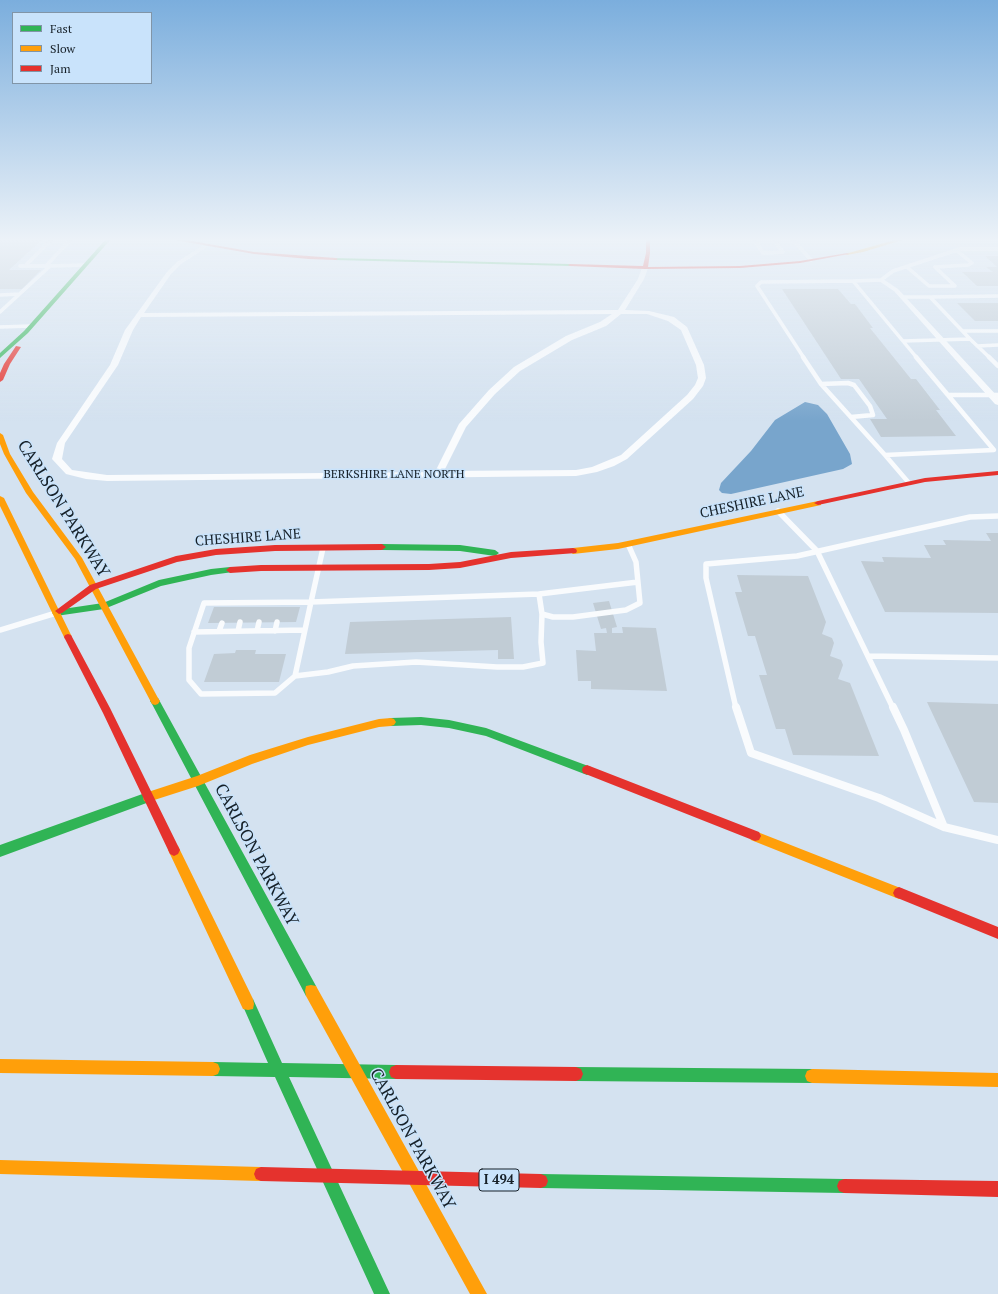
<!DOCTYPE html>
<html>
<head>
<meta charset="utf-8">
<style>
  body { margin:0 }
  #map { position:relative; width:998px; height:1294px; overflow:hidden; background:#d4e2f0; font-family:"PT Serif",serif }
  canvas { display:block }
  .legend { position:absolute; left:12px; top:12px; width:140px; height:72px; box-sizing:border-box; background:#c9e3fb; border:1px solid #8195a7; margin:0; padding:5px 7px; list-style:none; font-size:12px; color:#162028 }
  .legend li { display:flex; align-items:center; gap:8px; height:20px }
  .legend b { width:20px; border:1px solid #8195a7 }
</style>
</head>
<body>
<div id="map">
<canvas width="998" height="1294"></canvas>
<ul class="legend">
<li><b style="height:5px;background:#30b455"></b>Fast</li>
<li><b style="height:5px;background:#ff9f0a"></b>Slow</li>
<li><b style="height:5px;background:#e5322d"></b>Jam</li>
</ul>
</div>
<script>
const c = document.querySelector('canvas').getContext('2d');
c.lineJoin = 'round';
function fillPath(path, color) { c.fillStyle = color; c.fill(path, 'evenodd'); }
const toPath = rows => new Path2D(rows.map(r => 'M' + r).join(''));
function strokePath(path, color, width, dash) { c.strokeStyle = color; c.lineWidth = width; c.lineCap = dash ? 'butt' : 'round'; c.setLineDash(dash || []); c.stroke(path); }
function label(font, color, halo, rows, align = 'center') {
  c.font = font + ' "PT Serif",serif'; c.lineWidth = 3; c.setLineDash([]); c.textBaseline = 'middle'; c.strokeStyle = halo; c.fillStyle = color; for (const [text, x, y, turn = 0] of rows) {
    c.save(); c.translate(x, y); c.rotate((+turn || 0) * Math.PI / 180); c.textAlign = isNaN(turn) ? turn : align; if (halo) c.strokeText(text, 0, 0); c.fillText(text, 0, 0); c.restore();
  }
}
const water = toPath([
  [805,402,818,405,827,414,850,454,852,464,843,469,731,494,722,493,719,490,721,483,751,451,775,420]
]);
const building = toPath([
  [0,239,43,239,9,270,41,270,22,289,0,289],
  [985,256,998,256,998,286,977,286,962,272,993,272,986,267,997,267],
  [782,289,838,289,851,304,855,304,873,328,870,328,911,379,916,379,940,410,936,410,956,436,881,437,870,419,887,419,859,379,841,379],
  [957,303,998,303,998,321,975,321],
  [986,533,998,533,998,613,885,612,861,561,884,562,882,557,931,558,924,545,946,545,943,540,991,541],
  [737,575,808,576,826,622,822,634,832,638,834,643,830,656,841,660,843,665,838,679,850,683,879,756,793,755,785,729,776,729,759,675,767,675,755,636,748,636,735,592,742,592],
  [609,601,617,627,612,628,612,633,623,633,622,627,656,628,667,691,591,689,591,681,578,681,576,650,596,651,594,633,607,633,606,628,601,629,593,603],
  [214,607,300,607,296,622,208,623],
  [511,617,514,659,498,659,498,650,345,654,350,622],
  [236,650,256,650,255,654,286,654,279,682,204,682,214,654,235,653],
  [927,702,998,704,998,803,974,802]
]);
const laneFar3 = toPath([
  [754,239,763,253,783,252,773,239],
  [792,239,811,260],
  [20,266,50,266],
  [25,266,52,239],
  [46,266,71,239],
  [907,267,929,286,955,286,935,267,968,265,972,263,956,250],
  [853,281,881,280,893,271,960,249,998,249],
  [0,295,19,294],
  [902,297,930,297,970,339,903,341],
  [930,297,998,296],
  [0,312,50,266,86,265],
  [0,327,31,326],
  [963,331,998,331],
  [970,339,990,358],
  [977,346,998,345],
  [804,358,757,286,761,282,853,281,917,358]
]);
const laneFar2 = toPath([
  [803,357,821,384,885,455],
  [989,357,998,366],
  [821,384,848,383,854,385,870,406,873,415,851,417],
  [948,395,998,395],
  [885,455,909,483],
  [885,455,994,450,916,357]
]);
const laneFar1 = toPath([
  [778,511,817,551,893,708],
  [539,594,638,582],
  [311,602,323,548],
  [542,614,553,617,573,617,626,610,640,603,636,562,628,544],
  [0,630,56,613],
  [219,631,222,623],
  [238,631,240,622],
  [257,631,259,622],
  [275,631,277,622],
  [194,632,304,630],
  [868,656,998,658],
  [295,676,275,693,201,694,189,680,189,648,204,603,311,602],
  [295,676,311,602],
  [295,676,328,672,353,666,416,662,497,667,523,667,543,663,541,642,542,614,539,594,311,602],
  [736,708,706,578,706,564,797,556,970,517,998,516]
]);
const lane = toPath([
  [736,707,751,753,879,798,944,827,998,840],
  [893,707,904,730,944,827]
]);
const street = toPath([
  [205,244,208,246,207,247,181,264,171,274,144,313,618,310,638,279,642,268,647,267,648,268,644,279,625,310,649,311,674,317,687,327,704,365,706,378,703,386,693,399,627,459,614,466,597,472,576,476,107,481,86,479,66,474,52,459,57,443,110,365,125,330,167,272,177,262,205,244],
  [612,314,600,322,566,336,514,367,489,390,459,424,435,472,107,475,72,470,62,459,65,443,118,365,133,330,141,317,612,314],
  [621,314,647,314,668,321,681,330,696,365,698,378,695,385,687,395,621,455,592,467,576,470,444,471,466,427,495,394,520,371,572,340,606,326,621,314],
  [879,279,883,279,898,289,998,397,998,405,995,404,894,291,879,281,879,279]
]);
const fast = toPath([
  [106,239,111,239,28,333,0,358,0,353,24,331,106,239],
  [336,258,570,264,572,265,570,266,334,260,334,259,336,258],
  [382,544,460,545,495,550,499,553,495,556,460,551,382,550,378,547,382,544],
  [230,567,234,570,233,572,211,575,161,586,104,609,56,616,52,613,56,610,103,603,159,580,211,569,230,567],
  [155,697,158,698,316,986,317,991,316,996,311,997,306,996,152,704,150,701,152,698,155,697],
  [421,717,449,720,486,728,591,767,592,770,591,773,587,775,486,736,449,728,421,725,391,726,388,725,386,722,388,719,391,718,421,717],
  [148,792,152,793,153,797,152,801,0,857,0,845,148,792],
  [248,998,253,999,282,1063,396,1065,401,1067,403,1072,401,1077,396,1079,289,1077,390,1294,374,1294,275,1077,213,1076,208,1074,206,1069,208,1064,213,1062,268,1063,242,1004,243,999,248,998],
  [576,1067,812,1069,817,1071,819,1076,817,1081,812,1083,576,1081,571,1079,569,1074,571,1069,576,1067],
  [541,1174,844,1179,849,1181,851,1186,849,1191,844,1193,541,1188,536,1186,534,1181,536,1176,541,1174]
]);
const slow = toPath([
  [898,239,906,239,863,252,847,255,845,254,898,239],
  [0,433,3,435,10,454,33,492,82,558,158,698,160,701,158,704,155,705,152,704,75,559,26,493,4,454,0,444,0,433],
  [0,496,4,498,72,637,71,639,65,639,64,637,0,506,0,496],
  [818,501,821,501,821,505,618,549,573,554,569,551,573,548,618,543,818,501],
  [391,718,394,719,396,722,394,725,391,726,379,727,308,745,252,764,198,786,148,802,144,801,143,797,144,793,148,792,197,776,250,755,308,737,379,719,391,718],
  [755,831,903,889,905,893,903,897,899,899,751,840,749,836,751,832,755,831],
  [174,844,178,846,253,999,254,1004,253,1009,248,1010,243,1009,170,854,168,850,170,846,174,844],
  [311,985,316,986,487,1294,470,1294,306,996,305,991,306,986,311,985],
  [0,1059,213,1062,218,1064,220,1069,218,1074,213,1076,0,1073,0,1059],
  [812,1069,998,1073,998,1087,812,1083,807,1081,805,1076,807,1071,812,1069],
  [0,1160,261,1167,266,1169,268,1174,266,1179,261,1181,0,1174,0,1160]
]);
const jam = toPath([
  [169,239,181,239,254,252,336,258,338,259,336,260,309,259,254,254,169,239],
  [646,239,650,239,650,253,648,267,740,266,800,261,847,253,849,254,800,263,740,268,645,269,570,266,568,265,570,264,643,266,646,253,646,239],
  [16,346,21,347,10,364,3,380,0,382,0,373,4,364,16,346],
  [998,471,998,475,925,482,818,505,814,503,818,501,925,478,998,471],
  [382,544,386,547,382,550,275,551,216,555,177,562,96,589,62,613,59,614,55,611,90,585,176,556,216,549,275,545,382,544],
  [573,548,576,549,577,551,576,553,511,558,460,568,429,570,261,571,230,573,226,570,230,567,261,565,429,564,460,562,511,552,573,548],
  [68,634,71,635,110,708,178,846,180,850,178,854,174,856,170,854,103,713,64,637,65,635,68,634],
  [587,765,759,832,761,836,759,840,755,841,583,773,582,770,583,767,587,765],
  [899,887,998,927,998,939,895,897,893,893,895,889,899,887],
  [396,1065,576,1067,581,1069,583,1074,581,1079,576,1081,396,1079,391,1077,389,1072,391,1067,396,1065],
  [261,1167,541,1174,546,1176,548,1181,546,1186,541,1188,261,1181,256,1179,254,1174,256,1169,261,1167],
  [844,1179,998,1181,998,1197,844,1193,839,1191,837,1186,839,1181,844,1179]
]);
const farStreetnames = [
  ["BERKSHIRE LANE NORTH",394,475]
];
const shields = [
  [499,1180,40]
];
const shieldNames = [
  ["I 494",499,1180]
];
const streetNames = [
  ["CHESHIRE LANE",752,503,-12],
  ["CHESHIRE LANE",248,538,-4]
];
const nearStreetnames = [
  ["CARLSON PARKWAY",63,509,58],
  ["CARLSON PARKWAY",256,855,62],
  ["CARLSON PARKWAY",412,1139,61]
];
fillPath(water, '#78a5cc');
fillPath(building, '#c1ccd5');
strokePath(laneFar3, '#f9fbfd', 3.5);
strokePath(laneFar2, '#f9fbfd', 4.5);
strokePath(laneFar1, '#f9fbfd', 5.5);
strokePath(lane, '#f9fbfd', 8);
fillPath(street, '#f9fbfd');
fillPath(fast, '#30b455');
fillPath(slow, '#ff9f0a');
fillPath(jam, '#e5322d');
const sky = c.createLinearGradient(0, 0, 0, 421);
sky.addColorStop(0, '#7baedd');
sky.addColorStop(0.57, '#ecf2f8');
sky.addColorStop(1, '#ecf2f800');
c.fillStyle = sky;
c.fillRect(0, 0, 998, 421);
label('12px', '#162028', '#c9e3fb', farStreetnames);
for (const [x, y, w] of shields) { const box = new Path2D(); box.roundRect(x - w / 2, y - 11, w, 22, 3); c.fillStyle = '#c9e3fb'; c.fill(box); strokePath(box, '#162028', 1); }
label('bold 13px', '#162028', null, shieldNames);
label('14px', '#162028', '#c9e3fb', streetNames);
label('17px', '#162028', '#c9e3fb', nearStreetnames);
</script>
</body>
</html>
